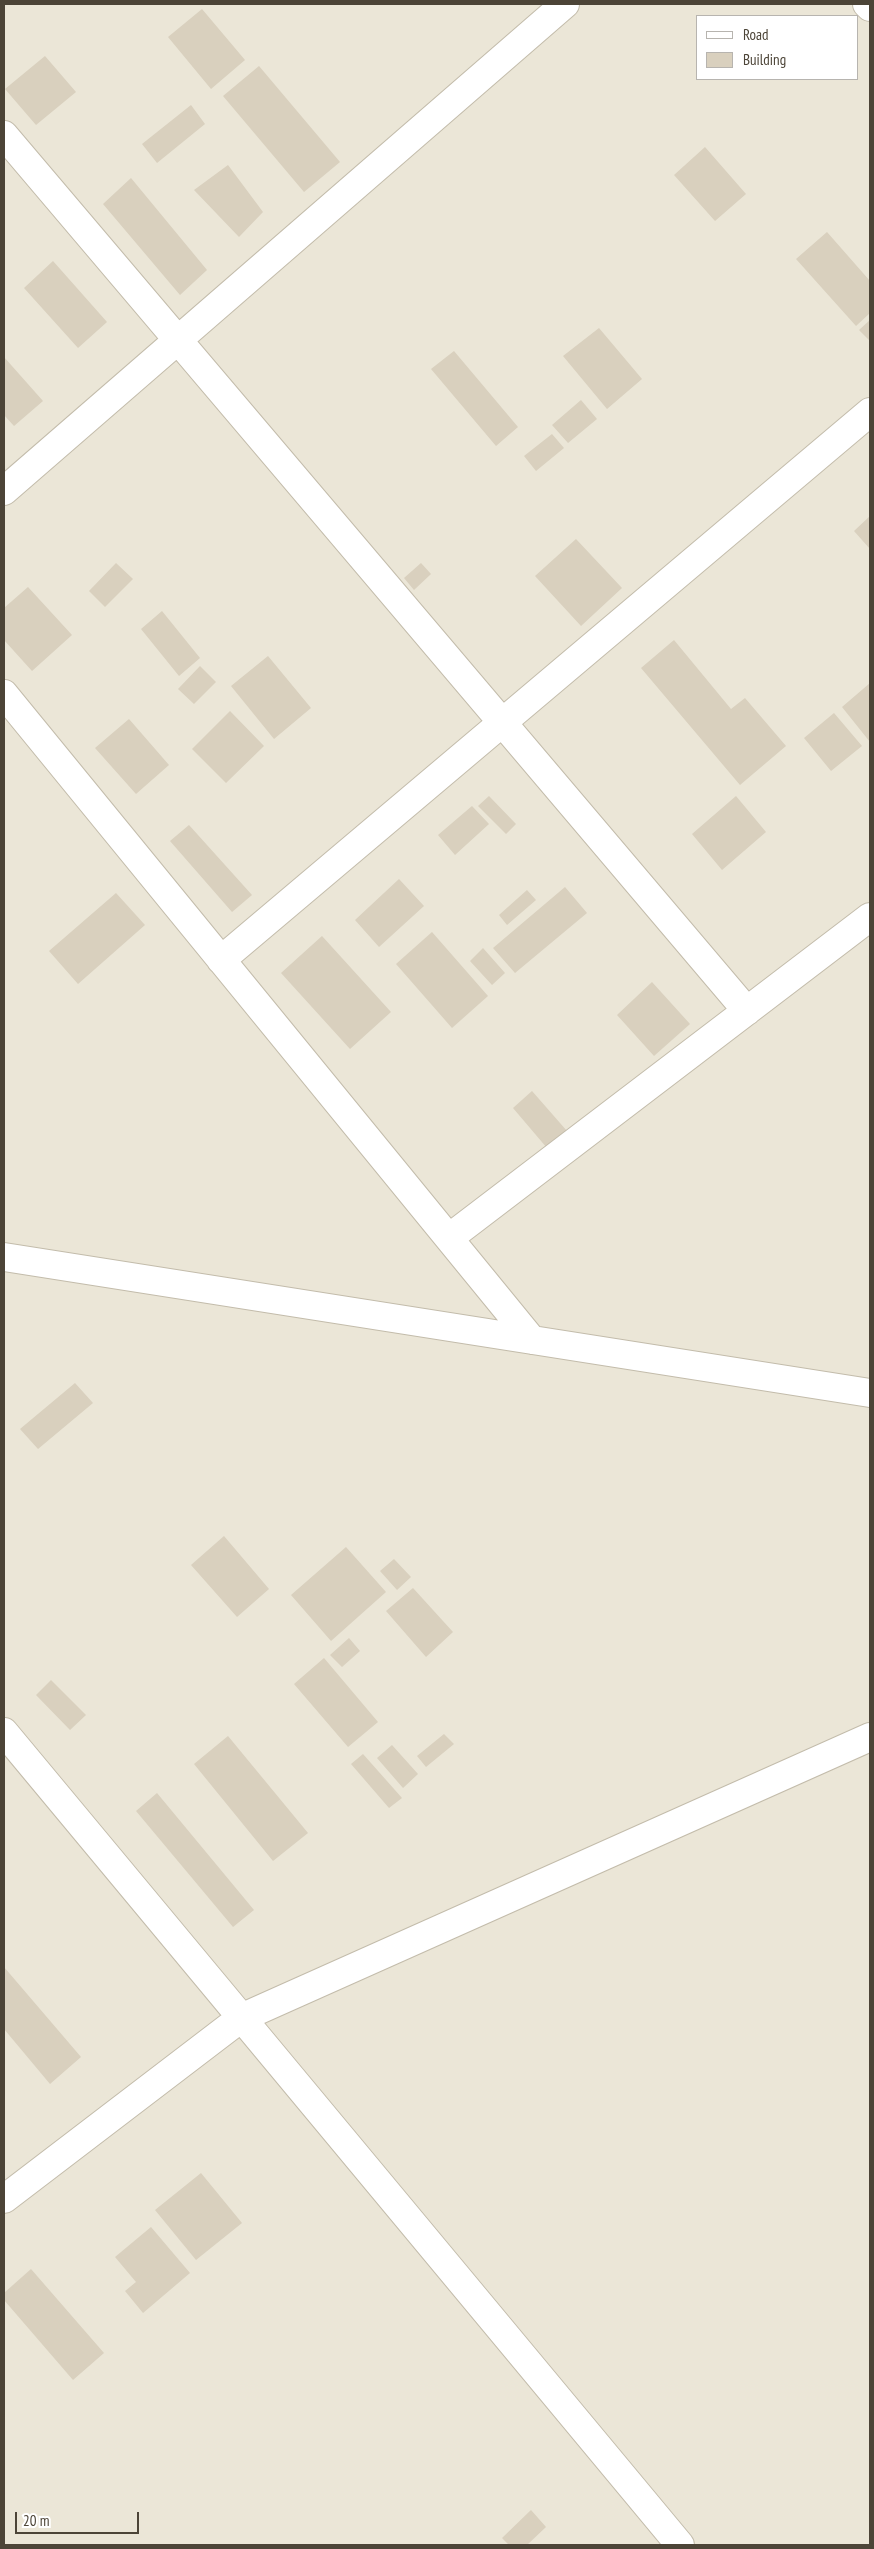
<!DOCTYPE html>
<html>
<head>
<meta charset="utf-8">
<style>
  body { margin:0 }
  #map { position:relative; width:874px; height:2549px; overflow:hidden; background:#f6f3ea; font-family:"PT Sans Narrow",sans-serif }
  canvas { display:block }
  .frame { position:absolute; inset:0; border:5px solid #4c4437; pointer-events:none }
  .legend { position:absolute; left:696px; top:15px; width:162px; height:65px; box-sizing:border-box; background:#fff; border:1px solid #b7b4af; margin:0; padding:6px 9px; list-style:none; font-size:15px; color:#4c4437 }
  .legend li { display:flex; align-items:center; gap:10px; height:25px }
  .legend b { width:25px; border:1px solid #b7b4af }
  .scale { position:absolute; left:15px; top:2512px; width:124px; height:22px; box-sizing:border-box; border:2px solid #4c4437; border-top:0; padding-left:6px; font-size:15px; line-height:18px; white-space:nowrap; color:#4c4437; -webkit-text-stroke:4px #fff; paint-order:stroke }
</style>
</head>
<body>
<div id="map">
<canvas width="874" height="2549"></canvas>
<div class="frame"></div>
<ul class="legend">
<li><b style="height:6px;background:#fff"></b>Road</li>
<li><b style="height:14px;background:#d9d0be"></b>Building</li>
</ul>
<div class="scale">20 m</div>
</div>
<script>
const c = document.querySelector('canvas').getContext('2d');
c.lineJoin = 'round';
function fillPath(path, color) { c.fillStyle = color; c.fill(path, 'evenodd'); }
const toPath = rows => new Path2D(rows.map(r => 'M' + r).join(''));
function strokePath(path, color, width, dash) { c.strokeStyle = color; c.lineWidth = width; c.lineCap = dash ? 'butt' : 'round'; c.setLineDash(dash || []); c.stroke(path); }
const residential = toPath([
  [4,4,870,4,870,2545,4,2545],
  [698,16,858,16,858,79,698,79]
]);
const building = toPath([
  [202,9,245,60,211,89,168,37],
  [45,56,76,92,36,125,5,89],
  [259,66,340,162,304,192,223,96],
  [191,105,205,124,157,163,142,144],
  [705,147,746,194,715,221,674,175],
  [228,165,263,212,239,237,194,190],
  [131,178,207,270,180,295,103,204],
  [827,232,870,281,870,313,856,326,796,259],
  [53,261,107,322,78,348,24,288],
  [870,320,870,341,859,330],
  [599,328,642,379,607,409,563,356],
  [454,351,518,427,496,446,431,369],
  [4,357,43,401,14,426,4,415],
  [581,400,597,419,568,443,552,425],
  [552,434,564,448,536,471,524,456],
  [870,516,870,549,854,531],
  [576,539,622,588,581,626,535,576],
  [116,563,133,579,105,607,89,591],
  [421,563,431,574,414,590,404,578],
  [28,587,72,635,32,671,4,640,4,608],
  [162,611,200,658,179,676,141,629],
  [674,640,731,709,745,698,786,746,740,785,641,668],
  [268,656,311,708,274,739,231,686],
  [200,666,216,682,194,704,178,689],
  [870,683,870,742,842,707],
  [230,711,264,746,226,783,192,749],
  [834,713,862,746,831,771,804,738],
  [129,719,169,765,136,794,95,748],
  [489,796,516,824,506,834,478,806],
  [736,796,766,832,722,870,692,834],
  [472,806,489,824,455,855,438,835],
  [189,825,252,895,232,912,170,841],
  [399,879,424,906,379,947,355,920],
  [565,887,587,913,515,973,493,948],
  [527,890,536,900,507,925,499,915],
  [116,893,145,925,78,984,49,951],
  [432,932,488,996,452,1028,396,964],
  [322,936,391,1012,350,1049,281,973],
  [483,948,505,973,492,985,470,961],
  [652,982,690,1024,654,1056,617,1015],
  [532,1091,567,1131,547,1148,513,1108],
  [75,1383,93,1403,38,1449,20,1429],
  [224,1536,269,1589,237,1617,191,1565],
  [346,1547,386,1592,331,1641,291,1595],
  [394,1559,411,1577,397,1590,380,1571],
  [413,1588,453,1632,426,1657,386,1611],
  [349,1638,360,1651,342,1667,330,1655],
  [324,1658,378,1722,348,1747,294,1684],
  [51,1680,86,1715,70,1730,36,1695],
  [444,1734,454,1744,426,1767,417,1756],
  [228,1736,308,1833,273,1861,194,1764],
  [392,1745,418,1774,403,1788,377,1758],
  [363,1754,402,1798,389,1808,351,1764],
  [157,1793,254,1910,233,1927,136,1811],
  [4,1967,81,2057,50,2084,4,2029],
  [201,2173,242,2223,196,2260,155,2210],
  [151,2227,190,2273,143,2313,125,2291,136,2282,115,2257],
  [31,2269,104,2353,73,2380,4,2300,4,2293],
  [531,2510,546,2527,527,2545,509,2545,502,2538]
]);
const minor = toPath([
  [867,4,870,7],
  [4,135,747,1011],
  [4,491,565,4],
  [4,694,532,1340],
  [221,960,870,412],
  [449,1238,870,917],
  [4,1257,870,1393],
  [4,1732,680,2545],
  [4,2199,241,2018,870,1737]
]);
fillPath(residential, '#ebe6d7');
fillPath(building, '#d9d0be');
strokePath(minor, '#c3bcab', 30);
strokePath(minor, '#fff', 28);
</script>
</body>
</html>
